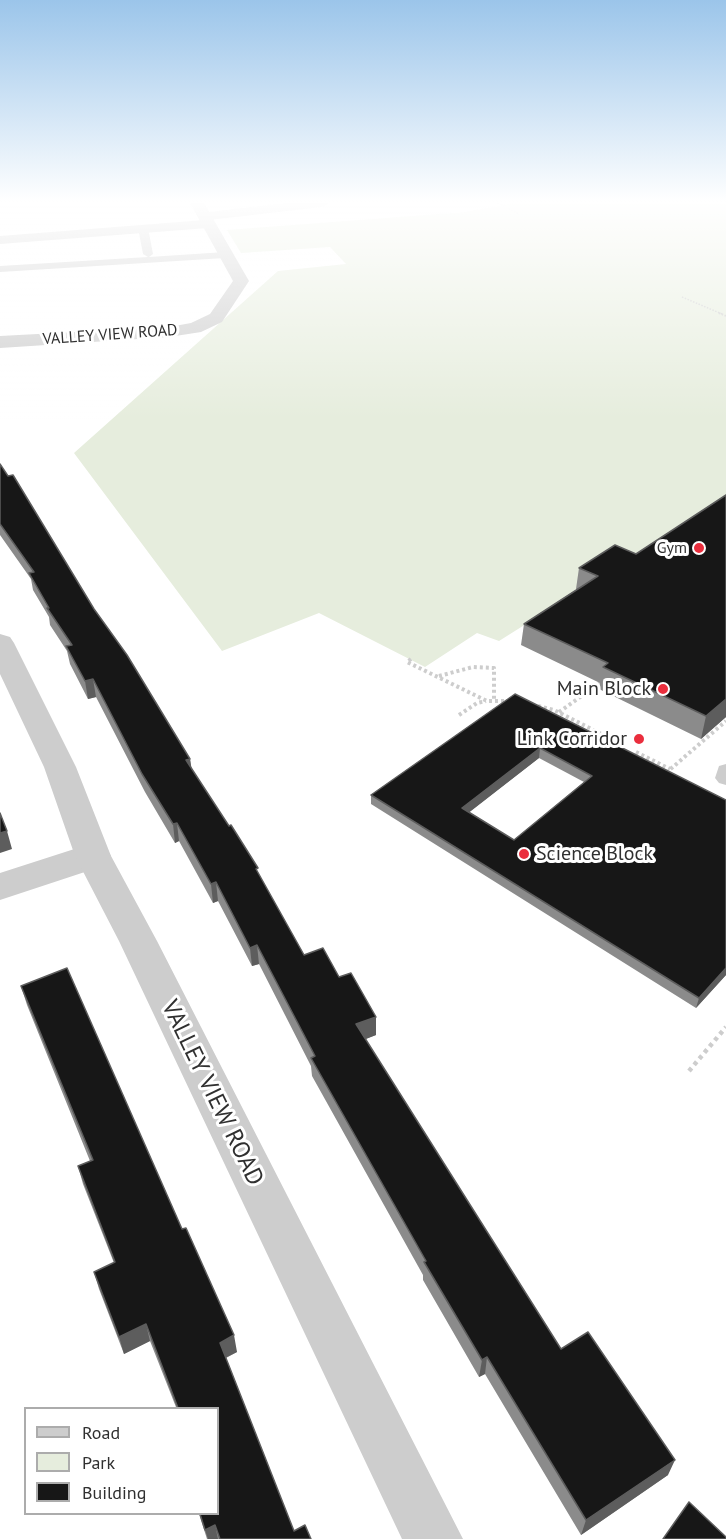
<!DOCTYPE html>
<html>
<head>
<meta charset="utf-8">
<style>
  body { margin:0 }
  #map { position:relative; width:726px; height:1539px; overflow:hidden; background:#fff; font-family:"PT Sans",sans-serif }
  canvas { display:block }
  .legend { position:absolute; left:24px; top:1407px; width:195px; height:108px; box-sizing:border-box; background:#fff; border:2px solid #acacac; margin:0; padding:8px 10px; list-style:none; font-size:18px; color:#303030 }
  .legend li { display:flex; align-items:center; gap:12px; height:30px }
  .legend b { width:30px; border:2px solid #acacac }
</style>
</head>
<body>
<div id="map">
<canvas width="726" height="1539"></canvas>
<ul class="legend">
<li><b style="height:8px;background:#cdcdcd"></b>Road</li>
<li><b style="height:16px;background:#e6eddd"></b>Park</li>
<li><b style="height:16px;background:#171717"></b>Building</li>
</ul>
</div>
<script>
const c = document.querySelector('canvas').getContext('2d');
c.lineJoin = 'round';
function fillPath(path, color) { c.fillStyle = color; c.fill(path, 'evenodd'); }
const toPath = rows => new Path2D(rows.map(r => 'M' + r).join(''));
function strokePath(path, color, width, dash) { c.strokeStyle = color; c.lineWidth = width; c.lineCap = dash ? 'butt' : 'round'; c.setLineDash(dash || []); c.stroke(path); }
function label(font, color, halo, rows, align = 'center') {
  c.font = font + ' "PT Sans",sans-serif'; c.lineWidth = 6; c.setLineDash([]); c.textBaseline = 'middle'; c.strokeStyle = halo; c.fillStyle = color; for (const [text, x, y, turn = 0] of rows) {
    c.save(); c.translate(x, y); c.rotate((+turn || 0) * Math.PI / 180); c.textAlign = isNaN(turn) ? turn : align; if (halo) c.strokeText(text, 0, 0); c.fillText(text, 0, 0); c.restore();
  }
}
const green = toPath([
  [513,203,726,203,726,504,576,589,561,602,499,641,477,633,425,667,319,613,222,651,74,453,278,271,346,264,330,247,241,253,227,230,465,212]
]);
const pathFar3 = toPath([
  [498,203,519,214],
  [682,297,722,314]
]);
const pathFar2 = toPath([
  [719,313,726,316]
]);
const pathFar1 = toPath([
  [411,659,407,662,487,701,507,701],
  [439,676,473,667,494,668,494,701],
  [538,706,554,710,621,744],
  [559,712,603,681],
  [459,715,477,703,486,701],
  [636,752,670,769],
  [666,773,726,721]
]);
const path = toPath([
  [689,1071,726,1027]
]);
const service = toPath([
  [143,225,148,228,153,254,149,257,225,252,230,255,225,258,0,272,0,266,148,257,143,254,138,228,143,225],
  [726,764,726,785,719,783,715,778,719,766,726,764]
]);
const minor = toPath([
  [284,203,329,203,322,207,209,220,215,224,208,228,0,244,0,236,205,220,199,216,201,213,284,203],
  [93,843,106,847,111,856,106,865,0,900,0,873,93,843]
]);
const tertiary = toPath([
  [190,203,204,203,249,281,222,322,201,332,169,337,0,348,0,336,169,327,191,323,210,314,233,281,190,203],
  [0,634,10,637,14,643,76,767,111,856,157,941,463,1539,402,1539,119,941,75,856,44,767,0,674,0,634]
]);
const wall = toPath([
  [0,464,190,759,191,768,258,874,304,955,339,977,376,1035,365,1039,561,1349,668,1475,581,1535,485,1374,479,1377,423,1280,423,1275,312,1076,311,1066,259,964,252,966,218,901,213,903,179,841,175,843,145,792,96,697,88,699,70,664,67,651,50,625,49,617,33,590,31,579,0,535],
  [726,495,726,717,701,739,599,689,600,683,521,645,524,624,577,589,576,589,579,568,636,554],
  [515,694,726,800,726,975,696,1008,371,804,371,795],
  [539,758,584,782,514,840,469,812],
  [21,986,237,1352,226,1358,294,1531,311,1539,207,1539,199,1514,218,1514,150,1341,124,1354,99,1289,94,1272,114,1263,83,1184,78,1166,90,1161,27,1005]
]);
const shadedWall = toPath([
  [93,679,96,697,88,699,85,681],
  [726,699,726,717,701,739,706,716],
  [540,748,539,758,462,818,462,808],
  [190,759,193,777,186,760],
  [177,823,179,841,175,843,173,824],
  [7,831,12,849,0,853,0,833],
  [216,882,218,901,213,903,211,884],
  [257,945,259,964,252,966,250,948],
  [726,968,726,975,696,1008,699,998],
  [376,1017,376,1035,356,1043,356,1024],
  [146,1324,150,1341,124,1354,119,1337],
  [234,1335,237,1352,223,1359,220,1343],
  [487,1357,485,1374,479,1377,482,1360],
  [675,1460,668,1475,581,1535,586,1520],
  [215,1525,218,1539,208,1539,205,1530]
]);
const building = toPath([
  [0,464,8,476,13,475,94,609,127,655,190,759,186,760,229,826,231,825,258,868,256,869,304,955,323,948,339,977,351,973,376,1017,356,1024,561,1349,588,1332,675,1460,586,1520,487,1357,482,1360,424,1262,426,1261,311,1058,315,1056,257,945,250,948,216,882,211,884,177,823,173,824,142,774,93,679,85,681,66,646,72,645,47,608,49,608,29,573,34,572,0,524,0,464],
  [726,495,726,699,706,716,603,667,608,663,524,624,598,576,579,568,615,545,636,554,726,495],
  [515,694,726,800,726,968,699,998,371,795,515,694],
  [540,748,592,776,514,840,462,808,540,748],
  [0,813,7,831,0,833,0,813],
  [67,968,182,1229,186,1228,234,1335,220,1343,294,1531,305,1525,311,1539,220,1539,215,1525,205,1530,200,1514,218,1514,218,1408,177,1408,178,1408,146,1324,119,1337,94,1272,115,1262,78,1166,93,1160,21,986,67,968],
  [689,1502,726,1537,726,1539,663,1539,689,1502]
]);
const markers = [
  [699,548,6,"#ea2e3d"],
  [663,689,6,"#ea2e3d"],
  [639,739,6,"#ea2e3d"],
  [524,854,6,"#ea2e3d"]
];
const farStreetnames = [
  ["VALLEY VIEW ROAD",110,335,-4]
];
const farPoinames = [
  ["Gym",687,548]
];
const poiNames = [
  ["Main Block",651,689],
  ["Link Corridor",627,739],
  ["Science Block",536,854,"left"]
];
const nearStreetnames = [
  ["VALLEY VIEW ROAD",212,1093,64]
];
fillPath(green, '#e6eddd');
strokePath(pathFar3, '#cdcdcd', 1.5, [1.5, 1.5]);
strokePath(pathFar2, '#cdcdcd', 2, [1.5, 1.5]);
strokePath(pathFar1, '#cdcdcd', 4, [3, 3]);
strokePath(path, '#cdcdcd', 4.5, [4, 4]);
fillPath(service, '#cdcdcd');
fillPath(minor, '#cdcdcd');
fillPath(tertiary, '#cdcdcd');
fillPath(wall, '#8b8b8b');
fillPath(shadedWall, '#5d5d5d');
fillPath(building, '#171717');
strokePath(building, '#5d5d5d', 1.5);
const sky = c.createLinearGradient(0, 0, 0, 419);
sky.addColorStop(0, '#9bc5ea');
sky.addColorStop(0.48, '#fff');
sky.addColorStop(1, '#ffffff00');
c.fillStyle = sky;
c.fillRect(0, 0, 726, 419);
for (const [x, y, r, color] of markers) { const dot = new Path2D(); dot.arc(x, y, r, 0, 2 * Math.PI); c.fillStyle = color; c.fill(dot); strokePath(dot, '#fff', 2); }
label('16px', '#303030', '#fff', farStreetnames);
label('16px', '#303030', '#fff', farPoinames, 'right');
label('20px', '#303030', '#fff', poiNames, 'right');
label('24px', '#303030', '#fff', nearStreetnames);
</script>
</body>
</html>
